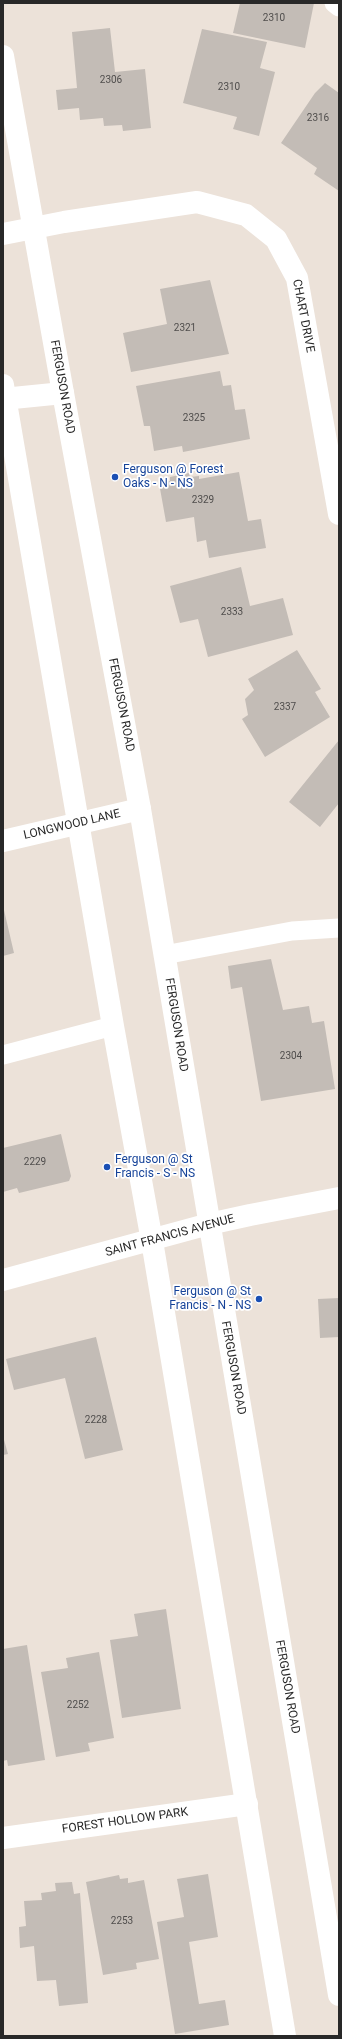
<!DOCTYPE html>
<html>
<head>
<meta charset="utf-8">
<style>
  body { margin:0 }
  #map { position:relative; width:342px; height:2039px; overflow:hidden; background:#ece2d9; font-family:Roboto,sans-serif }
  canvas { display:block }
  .frame { position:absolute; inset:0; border:4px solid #282828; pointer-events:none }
</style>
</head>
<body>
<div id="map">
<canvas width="342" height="2039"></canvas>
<div class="frame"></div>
</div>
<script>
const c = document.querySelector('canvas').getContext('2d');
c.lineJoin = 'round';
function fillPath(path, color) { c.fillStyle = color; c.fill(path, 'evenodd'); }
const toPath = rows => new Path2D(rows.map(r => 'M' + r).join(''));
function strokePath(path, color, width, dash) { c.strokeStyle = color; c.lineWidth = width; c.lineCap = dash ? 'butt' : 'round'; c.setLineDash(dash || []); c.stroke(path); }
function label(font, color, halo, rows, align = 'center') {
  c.font = font + ' Roboto,sans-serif'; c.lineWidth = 3.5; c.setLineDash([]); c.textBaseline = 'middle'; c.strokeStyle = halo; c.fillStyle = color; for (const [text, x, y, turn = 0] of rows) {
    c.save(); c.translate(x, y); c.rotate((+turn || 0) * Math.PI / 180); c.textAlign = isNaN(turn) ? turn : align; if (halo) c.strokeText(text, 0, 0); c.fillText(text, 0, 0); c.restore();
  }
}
const building = toPath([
  [240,3,314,3,305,48,233,33],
  [110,28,115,72,145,69,151,128,123,131,122,125,104,126,103,118,80,120,79,108,58,110,56,90,77,88,72,32],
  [202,29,267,42,260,68,275,72,259,136,233,129,237,117,183,103],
  [325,83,339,93,339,191,314,174,317,168,281,143,315,93],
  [210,280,229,354,131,372,123,333,167,324,160,289],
  [220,371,223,386,231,385,235,410,245,409,250,439,183,452,182,446,154,451,150,426,144,426,136,386],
  [239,472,248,521,261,519,266,548,209,558,206,540,197,542,194,517,166,522,159,483,170,481,170,477,189,473,190,477,199,476,199,479],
  [241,567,250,606,283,598,293,635,208,657,198,619,180,623,170,586],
  [297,650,321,689,315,692,330,717,265,757,242,719,248,715,245,699,254,690,248,679],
  [339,740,339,803,320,827,289,802],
  [4,910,14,953,3,956,3,911],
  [271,959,283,1010,309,1006,312,1023,324,1021,335,1089,261,1101,242,987,231,989,228,966],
  [61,1134,71,1176,69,1181,19,1193,17,1188,3,1192,3,1148],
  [339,1298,339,1337,320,1338,318,1299],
  [96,1337,123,1450,85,1459,65,1378,14,1390,6,1359],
  [3,1436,8,1454,3,1455],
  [166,1609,181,1709,122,1718,110,1640,138,1636,134,1614],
  [27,1645,45,1760,8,1766,7,1760,3,1761,3,1649],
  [99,1652,114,1738,88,1743,90,1751,56,1757,41,1672,68,1668,66,1658],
  [208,1874,218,1937,189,1942,199,2004,225,2000,229,2025,175,2034,157,1922,184,1917,177,1879],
  [119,1875,120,1879,128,1878,128,1883,144,1880,159,1959,136,1963,137,1969,103,1975,86,1882],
  [72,1882,74,1894,80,1893,88,2003,59,2006,56,1980,37,1981,34,1946,20,1948,19,1927,26,1926,24,1901,42,1900,41,1893,56,1891,55,1883]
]);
const lane = toPath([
  [334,3,339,7],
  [164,955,292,931,339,928],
  [3,1055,113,1026]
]);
const street = toPath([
  [3,234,64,222,197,202,246,215,276,239,297,278,339,514],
  [3,399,63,393],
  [3,841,140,809],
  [3,1838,247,1804]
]);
const secondary = toPath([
  [3,56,63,393,140,809,339,1995],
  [3,385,113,1026,152,1241,285,2036],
  [3,1280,209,1224,250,1215,339,1198]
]);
const markers = [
  [115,477,4,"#1a4fb4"],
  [107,1167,4,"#1a4fb4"],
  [259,1299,4,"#1a4fb4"]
];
const numberNames = [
  ["2310",274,18],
  ["2306",111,80],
  ["2310",229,87],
  ["2316",318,118],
  ["2321",185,328],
  ["2325",194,418],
  ["2329",203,500],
  ["2333",232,612],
  ["2337",285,707],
  ["2304",291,1056],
  ["2229",35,1162],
  ["2228",96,1420],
  ["2252",78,1705],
  ["2253",122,1921]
];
const streetNames = [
  ["CHART DRIVE",303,316,79],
  ["FERGUSON ROAD",62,387,80],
  ["FERGUSON ROAD",121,705,79],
  ["LONGWOOD LANE",72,825,-13],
  ["FERGUSON ROAD",176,1025,81],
  ["SAINT FRANCIS AVENUE",170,1236,-15],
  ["FERGUSON ROAD",233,1368,80],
  ["FERGUSON ROAD",287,1687,80],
  ["FOREST HOLLOW PARK",125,1821,-8]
];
const transitNames = [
  ["Ferguson @ Forest",123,470],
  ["Oaks - N - NS",123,484],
  ["Ferguson @ St",115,1160],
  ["Francis - S - NS",115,1174],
  ["Ferguson @ St",251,1292,"right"],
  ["Francis - N - NS",251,1306,"right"]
];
fillPath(building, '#c3bcb6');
strokePath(lane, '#fff', 19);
strokePath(street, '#fff', 22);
strokePath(secondary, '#fff', 22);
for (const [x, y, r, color] of markers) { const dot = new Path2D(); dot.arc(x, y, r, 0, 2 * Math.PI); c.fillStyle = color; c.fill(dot); strokePath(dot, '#fff', 1.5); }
label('10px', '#4f4d4c', null, numberNames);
label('12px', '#282828', '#fff', streetNames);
label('12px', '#164399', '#fff', transitNames, 'left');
</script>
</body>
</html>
